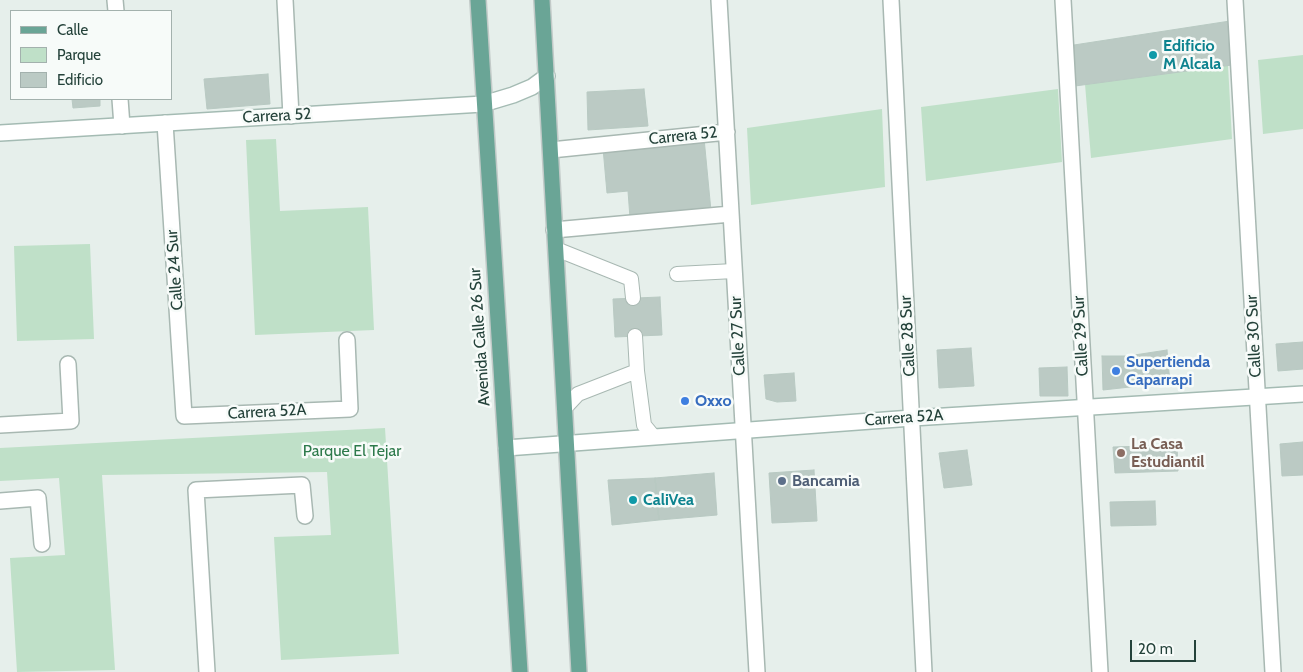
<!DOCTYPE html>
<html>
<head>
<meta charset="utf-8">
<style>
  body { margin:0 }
  #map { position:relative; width:1303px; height:672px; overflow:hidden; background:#e6efeb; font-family:Cabin,sans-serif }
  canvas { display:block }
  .legend { position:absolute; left:10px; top:10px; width:162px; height:90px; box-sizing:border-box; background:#f7fbf9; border:1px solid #a3b1ad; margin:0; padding:6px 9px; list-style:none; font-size:15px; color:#24423a }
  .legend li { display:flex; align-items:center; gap:10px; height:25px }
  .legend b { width:25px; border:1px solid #a3b1ad }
  .scale { position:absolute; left:1130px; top:640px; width:66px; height:22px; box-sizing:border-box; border:2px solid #24423a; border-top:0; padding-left:6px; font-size:15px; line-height:18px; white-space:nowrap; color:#24423a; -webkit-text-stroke:4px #f7fbf9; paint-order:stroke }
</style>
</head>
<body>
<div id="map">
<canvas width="1303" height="672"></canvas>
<ul class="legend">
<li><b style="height:6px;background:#6aa596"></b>Calle</li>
<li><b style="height:14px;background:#bfe0c8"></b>Parque</li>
<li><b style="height:14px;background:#bbcac4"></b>Edificio</li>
</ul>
<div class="scale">20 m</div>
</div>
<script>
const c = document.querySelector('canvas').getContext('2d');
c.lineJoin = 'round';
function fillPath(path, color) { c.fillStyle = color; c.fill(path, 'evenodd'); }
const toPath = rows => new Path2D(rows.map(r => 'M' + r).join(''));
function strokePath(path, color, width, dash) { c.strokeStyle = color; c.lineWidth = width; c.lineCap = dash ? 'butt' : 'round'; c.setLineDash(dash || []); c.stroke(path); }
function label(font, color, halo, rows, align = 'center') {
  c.font = font + ' Cabin,sans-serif'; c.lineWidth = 5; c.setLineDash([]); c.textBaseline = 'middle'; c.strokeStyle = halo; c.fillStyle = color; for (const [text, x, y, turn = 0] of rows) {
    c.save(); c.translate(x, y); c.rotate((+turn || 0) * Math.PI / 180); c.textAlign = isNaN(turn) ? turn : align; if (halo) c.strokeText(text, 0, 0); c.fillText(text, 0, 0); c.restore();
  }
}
const green = toPath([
  [1303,55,1303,129,1263,134,1258,60],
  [1228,65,1232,139,1091,158,1085,84],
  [1058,89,1062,162,926,181,921,107],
  [882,109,885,187,751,205,747,128],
  [276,139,280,211,368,207,374,330,255,335,246,140],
  [90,244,94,339,17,341,14,246],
  [385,428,399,654,281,660,274,537,331,535,327,472,102,475,115,670,17,672,10,558,65,555,59,478,0,481,0,448]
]);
const building = toPath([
  [1230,21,1232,65,1075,86,1074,45,1230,21],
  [268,74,270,104,207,109,204,79,268,74],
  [644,89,648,126,588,130,587,92,644,89],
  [72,99,100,99,100,106,73,108,72,99],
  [704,138,711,211,630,218,628,191,607,193,603,148,704,138],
  [660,297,662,335,615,337,613,299,660,297],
  [1303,342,1303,369,1278,371,1276,344,1303,342],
  [971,348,974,386,939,388,937,350,971,348],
  [1167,350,1170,383,1130,387,1128,356,1167,350],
  [1102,356,1128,356,1130,387,1103,390,1102,356],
  [1067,367,1068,396,1040,396,1039,368,1067,367],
  [794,373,796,401,777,402,766,399,764,375,794,373],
  [1303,442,1303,475,1282,476,1280,444,1303,442],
  [1177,445,1178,471,1115,473,1113,447,1177,445],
  [967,450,972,485,944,488,939,453,967,450],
  [814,470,817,521,772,523,769,473,814,470],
  [714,473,717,515,659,520,655,478,714,473],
  [655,478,659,520,612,525,608,480,655,478],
  [1155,501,1156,525,1111,526,1110,502,1155,501]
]);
const lane = toPath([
  [556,249,631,279,633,298],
  [677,274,734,271],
  [637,371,644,425,653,436],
  [564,409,578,394,637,371,635,336]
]);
const street = toPath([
  [115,0,116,11],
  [285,0,291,116],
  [719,0,757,672],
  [891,0,924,672],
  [1063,0,1100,672],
  [1235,0,1273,672],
  [120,99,122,126],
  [165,123,184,416,350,409,347,340],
  [551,150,727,132],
  [554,230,731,214],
  [0,425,71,421,68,364],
  [0,501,38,498,42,544],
  [207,672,196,490,302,485,305,516]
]);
const secondary = toPath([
  [0,133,483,104,513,95,532,87,547,76],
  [506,448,912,418,1303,394]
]);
const primary = toPath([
  [478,0,520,672],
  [542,0,579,672]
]);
const markers = [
  [1153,55,5,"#0f9aa8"],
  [1116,371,5,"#3f7fe0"],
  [685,401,5,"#3f7fe0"],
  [1121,453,5,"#8d6e63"],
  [782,481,5,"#5c6f8a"],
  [633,500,5,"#0f9aa8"]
];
const cultureNames = [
  ["Edificio",1163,46],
  ["M Alcala",1163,64],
  ["CaliVea",643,500]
];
const streetNames = [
  ["Carrera 52",277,116,-3],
  ["Carrera 52",683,136,-6],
  ["Calle 24 Sur",175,270,-94],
  ["Calle 27 Sur",738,336,-93],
  ["Calle 28 Sur",908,336,-93],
  ["Calle 29 Sur",1081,336,-93],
  ["Calle 30 Sur",1254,336,-93],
  ["Avenida Calle 26 Sur",480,337,-94],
  ["Carrera 52A",267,412,-3],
  ["Carrera 52A",904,418,-4]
];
const shopNames = [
  ["Supertienda",1126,362],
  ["Caparrapi",1126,380],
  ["Oxxo",695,401]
];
const educationNames = [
  ["La Casa",1131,444],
  ["Estudiantil",1131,462]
];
const parkNames = [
  ["Parque El Tejar",352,451]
];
const serviceNames = [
  ["Bancamia",792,481]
];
fillPath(green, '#bfe0c8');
fillPath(building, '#bbcac4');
strokePath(building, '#b8c9c2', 1);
strokePath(lane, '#a8b8b2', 16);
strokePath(street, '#a8b8b2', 18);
strokePath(secondary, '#a4bbb3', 18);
strokePath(primary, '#c2cac8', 18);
strokePath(lane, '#fff', 14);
strokePath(street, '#fff', 15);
strokePath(secondary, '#fff', 15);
strokePath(primary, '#6aa596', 15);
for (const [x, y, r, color] of markers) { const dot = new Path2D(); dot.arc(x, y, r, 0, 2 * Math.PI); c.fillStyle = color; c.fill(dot); strokePath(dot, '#f7fbf9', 2); }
label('bold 16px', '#0d838f', '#f7fbf9', cultureNames, 'left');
label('16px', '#24423a', '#f7fbf9', streetNames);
label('bold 16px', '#366cbe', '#f7fbf9', shopNames, 'left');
label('bold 16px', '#785e54', '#f7fbf9', educationNames, 'left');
label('16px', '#2d7a4b', '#f7fbf9', parkNames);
label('bold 16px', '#4e5e75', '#f7fbf9', serviceNames, 'left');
</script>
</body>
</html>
